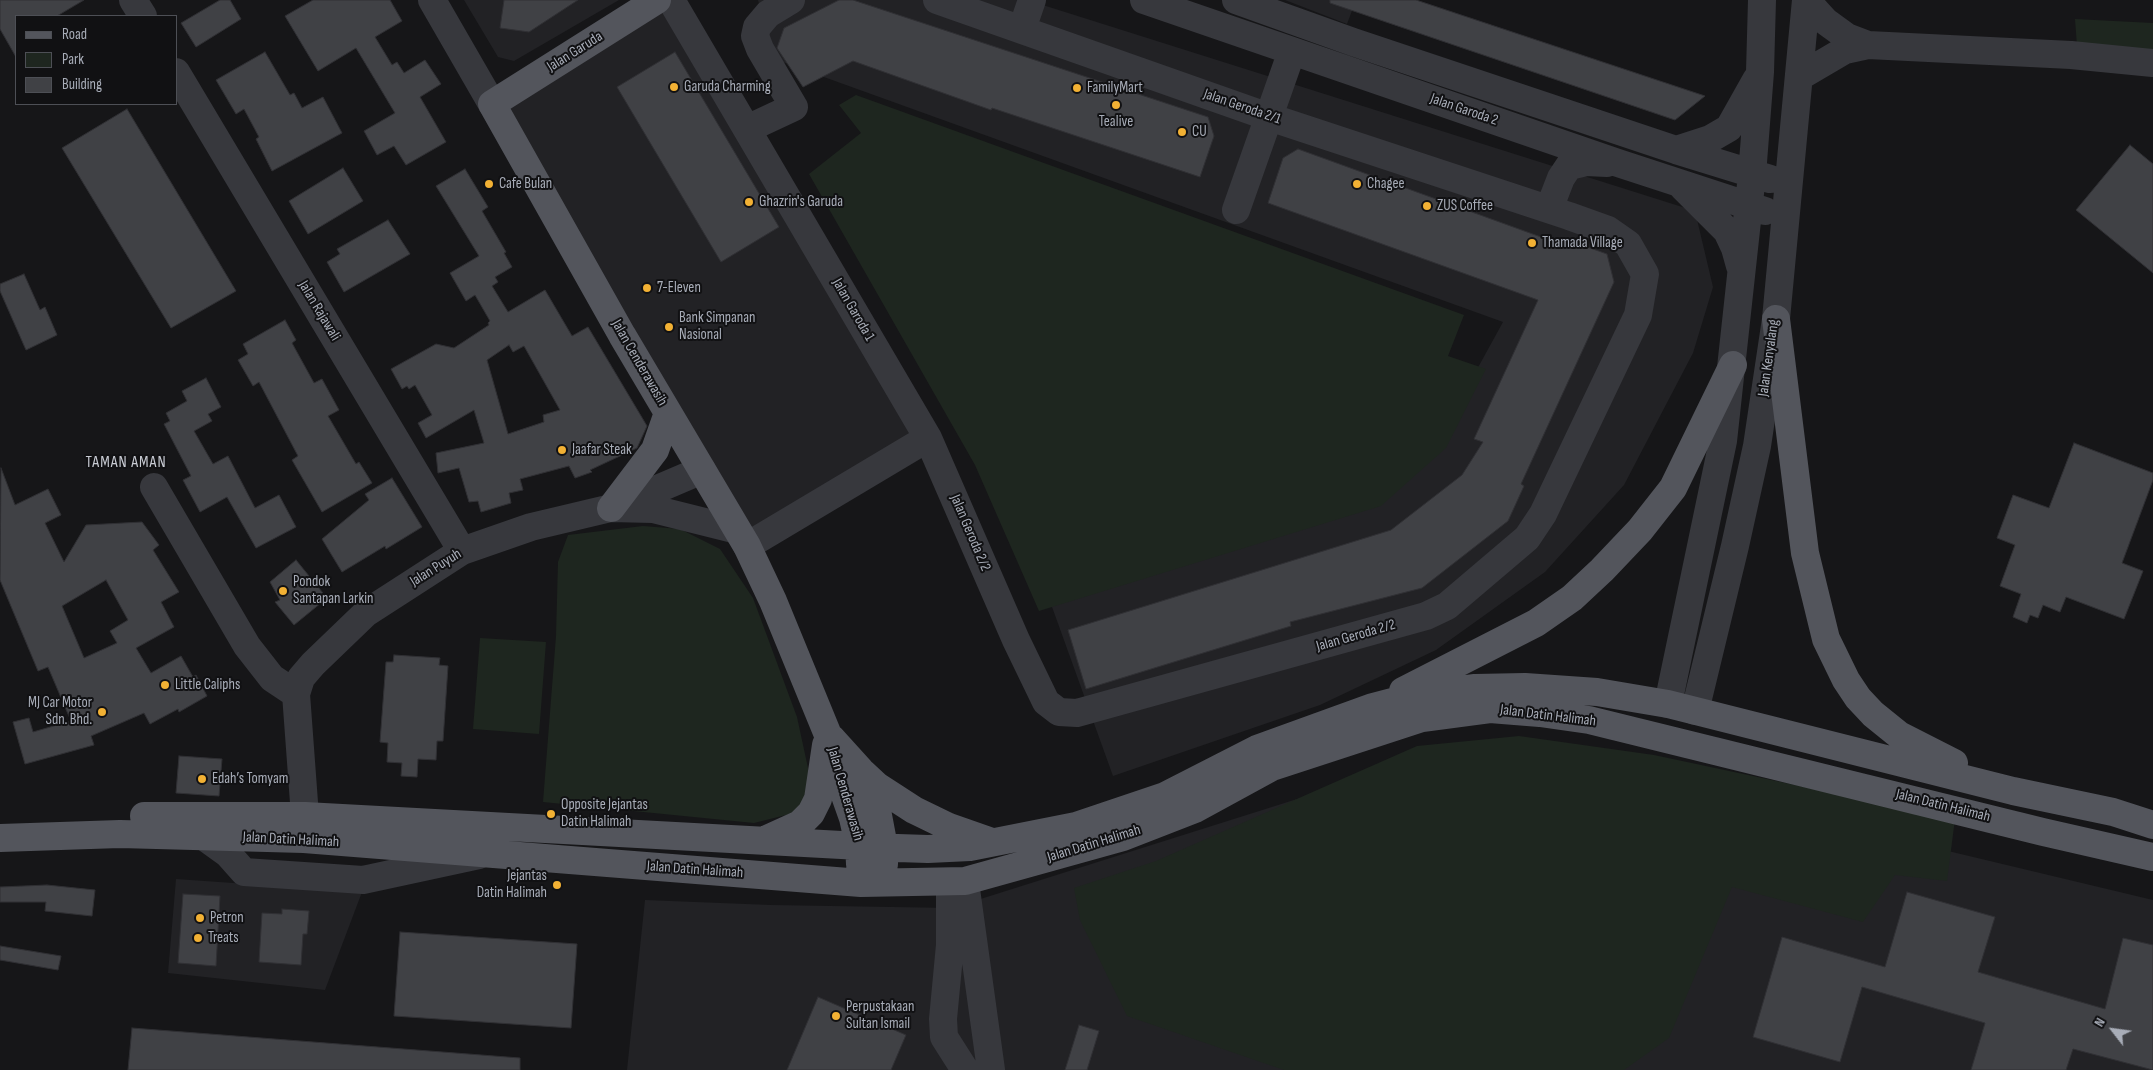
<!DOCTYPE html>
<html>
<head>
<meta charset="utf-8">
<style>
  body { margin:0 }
  #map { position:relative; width:2153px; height:1070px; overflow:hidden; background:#161618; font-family:"Sofia Sans Condensed",sans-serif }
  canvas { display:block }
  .legend { position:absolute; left:15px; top:15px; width:162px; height:90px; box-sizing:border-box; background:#111113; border:1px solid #4d4f55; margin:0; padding:6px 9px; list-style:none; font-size:15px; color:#a8adb8 }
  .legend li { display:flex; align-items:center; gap:10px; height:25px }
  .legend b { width:25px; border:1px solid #4d4f55 }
  .north { position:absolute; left:2088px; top:1005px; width:50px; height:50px; -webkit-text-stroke:4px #111113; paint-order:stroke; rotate:300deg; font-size:14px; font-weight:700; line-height:20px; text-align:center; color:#a8adb8 }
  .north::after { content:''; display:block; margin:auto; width:18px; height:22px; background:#a8adb8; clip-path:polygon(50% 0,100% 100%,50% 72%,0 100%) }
</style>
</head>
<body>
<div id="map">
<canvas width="2153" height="1070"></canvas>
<ul class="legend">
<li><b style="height:6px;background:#53555c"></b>Road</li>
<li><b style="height:14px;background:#1e261f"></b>Park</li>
<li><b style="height:14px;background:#404145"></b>Building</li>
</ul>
<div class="north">N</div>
</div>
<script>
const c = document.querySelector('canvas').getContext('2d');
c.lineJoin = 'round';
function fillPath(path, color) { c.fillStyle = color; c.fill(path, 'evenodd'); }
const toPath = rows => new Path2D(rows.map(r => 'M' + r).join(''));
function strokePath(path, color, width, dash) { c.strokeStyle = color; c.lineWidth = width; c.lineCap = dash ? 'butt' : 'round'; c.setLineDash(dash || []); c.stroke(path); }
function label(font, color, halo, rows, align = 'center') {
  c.font = font + ' "Sofia Sans Condensed",sans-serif'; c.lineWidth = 4; c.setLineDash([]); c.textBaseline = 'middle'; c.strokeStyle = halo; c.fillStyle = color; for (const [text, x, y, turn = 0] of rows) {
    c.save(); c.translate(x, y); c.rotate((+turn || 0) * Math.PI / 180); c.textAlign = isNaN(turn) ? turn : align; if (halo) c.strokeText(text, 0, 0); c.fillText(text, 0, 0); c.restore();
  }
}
const built = toPath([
  [464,0,619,0,514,61,498,57],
  [758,0,1027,0,1695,211,1713,287,1693,353,1624,485,1545,572,1436,650,1320,705,1113,776,1047,593,1426,462,1503,322,774,59],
  [1285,0,1356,0,1347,24],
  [667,8,917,434,751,534,507,108],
  [1484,740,2153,900,2153,1070,627,1070,645,900,771,905,952,908],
  [176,879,362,892,325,990,168,973]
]);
const green = toPath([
  [2075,19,2153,23,2153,58,2077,46],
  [856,95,1464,315,1448,356,1486,369,1446,448,1381,506,1039,611,975,465,809,174,861,133,839,105],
  [643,526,680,529,720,549,753,598,797,717,808,768,808,803,798,812,754,823,543,802,556,636,558,562,568,535],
  [480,638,546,642,539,734,473,729],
  [1519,736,1654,755,1955,819,1947,881,1895,875,1863,922,1732,887,1669,1038,1624,1070,1284,1070,1127,1016,1080,920,1074,888,1156,861,1417,746]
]);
const building = toPath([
  [0,0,84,0,57,16,16,16,16,57,0,29,0,0],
  [220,0,230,0,241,19,196,47,181,23,220,0],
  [313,0,390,0,402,21,375,37,392,65,397,62,404,73,425,60,441,84,420,97,446,142,406,165,394,146,377,155,364,131,395,113,356,48,318,71,285,16,313,0],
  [504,0,578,0,529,32,500,28,504,0],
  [839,0,853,0,1208,117,1214,136,1200,177,992,108,991,110,853,61,803,87,777,48,784,28,839,0],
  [1330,0,1416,0,1705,96,1675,120,1330,3,1330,0],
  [265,52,290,95,294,93,302,108,323,97,342,133,272,171,256,139,259,137,244,109,236,114,216,80,265,52],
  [675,52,779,227,721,262,617,87,675,52],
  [127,109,236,291,171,328,62,148,127,109],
  [2130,145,2153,164,2153,273,2076,210,2130,145],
  [1298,149,1563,245,1565,239,1607,254,1614,282,1521,484,1524,486,1508,521,1422,588,1290,622,1291,626,1086,689,1068,630,1391,530,1462,475,1483,442,1474,439,1538,300,1268,203,1283,158,1298,149],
  [343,168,363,201,308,234,289,201,343,168],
  [465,169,488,207,482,211,506,252,504,253,512,267,495,277,498,282,492,286,508,312,545,290,572,336,588,327,647,426,637,448,590,470,592,472,575,478,569,466,520,479,523,490,509,493,511,503,481,512,478,501,469,502,459,468,438,473,436,453,484,443,474,410,426,438,418,423,432,415,415,385,409,389,407,386,402,389,391,369,436,344,454,348,489,325,488,323,490,321,475,295,466,301,450,273,479,256,436,186,465,169],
  [509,345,513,352,524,346,560,410,543,415,544,422,508,434,487,360,509,345],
  [388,220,410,254,344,292,327,262,340,254,337,249,388,220],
  [24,274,40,310,45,307,57,335,26,350,0,291,0,284,24,274],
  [285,320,296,340,292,343,314,383,322,379,339,410,328,416,356,464,359,462,372,483,322,512,292,460,298,456,259,382,253,386,238,360,248,354,243,344,285,320],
  [206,378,221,407,208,414,212,421,194,431,213,464,228,456,255,508,279,495,296,527,256,548,227,497,200,512,183,480,191,476,164,424,170,421,166,413,187,401,182,391,206,378],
  [2074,443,2153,473,2153,480,2122,563,2143,571,2124,619,2066,597,2060,612,2043,605,2038,618,2030,615,2027,623,2013,617,2021,594,2000,586,2015,545,1997,538,2013,495,2049,508,2074,443],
  [1,468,15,505,48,489,61,515,45,523,64,562,86,525,142,522,159,545,153,550,179,592,161,602,174,627,136,648,151,673,181,656,193,677,196,675,207,696,179,712,178,709,150,724,144,713,91,736,94,745,25,764,13,722,29,718,33,732,71,721,48,667,38,671,0,580,1,468],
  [106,580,128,620,110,631,117,643,84,658,62,606,106,580],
  [392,478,422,527,386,549,385,546,342,572,322,539,369,500,365,494,392,478],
  [296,560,327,598,294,625,275,602,280,600,270,582,296,560],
  [394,655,440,658,439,665,448,666,443,741,437,741,436,760,418,759,417,777,401,776,402,763,387,762,388,743,380,742,386,662,393,662,394,655],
  [179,756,222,759,219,796,176,793,179,756],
  [47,885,95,890,92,916,45,911,46,902,0,902,0,887,47,885],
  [1907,892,1995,917,1978,972,2105,1009,2123,938,2153,945,2153,1070,2073,1049,2066,1070,1971,1070,1985,1023,1862,987,1840,1062,1753,1037,1782,937,1885,967,1907,892],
  [183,894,220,896,216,966,178,963,183,894],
  [282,909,309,911,307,934,303,934,301,965,259,962,262,913,282,914,282,909],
  [400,932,577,944,571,1028,394,1016,400,932],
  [0,946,61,956,58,970,0,960,0,946],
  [818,997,906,1035,891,1070,787,1070,818,997],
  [1079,1025,1099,1031,1087,1070,1065,1070,1079,1025],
  [132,1028,520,1058,520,1070,128,1070,132,1028]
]);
const minor = toPath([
  [133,0,143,16],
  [432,0,492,104],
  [671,0,928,438,1016,640,1046,702,1059,712,1077,713,1426,616,1447,606,1527,538,1543,514,1638,315,1645,274,1628,244,1608,230,1569,216,1269,117,937,0],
  [1144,0,1618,163,1765,211],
  [1236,0,1353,42,1676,150,1770,179],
  [1806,0,1825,21,1847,37,1868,45],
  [1022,29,1032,0],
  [176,72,462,551],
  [1799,77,1845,50,1868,45,2071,55,2153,63],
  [747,129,794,107,760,49,755,36,757,27,768,14,791,0],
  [1676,150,1710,139,1729,128,1756,80],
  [1683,187,1727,231,1735,248,1740,266],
  [1549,209,1561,178,1569,166,1586,162,1607,163],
  [1236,210,1292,51],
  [154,487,247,646,272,678,296,694],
  [620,505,702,470],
  [747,546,928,438],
  [1668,704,1723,441,1752,175,1760,72,1762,0],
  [1695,711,1735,546,1757,446,1776,319,1806,0],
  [305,816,296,694,301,678,313,664,366,613,462,551,531,527,611,508,653,509,737,530],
  [203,836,228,854,244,872,363,880,479,855],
  [950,882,950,945,943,1019,944,1037,965,1070],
  [965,882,991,1070]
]);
const major = toPath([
  [657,0,492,104,622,335,747,546,773,601,828,735,841,784,853,818,859,845,860,864],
  [1776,319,1805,553,1826,639,1846,680,1858,698,1873,714,1899,735,1954,763],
  [611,508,655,450,668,413],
  [1403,691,1536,623,1572,598,1602,570,1640,530,1673,488,1733,365],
  [831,738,860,770,877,810,884,847,884,864],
  [863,773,877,786,914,810,949,827,989,841],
  [144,816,305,816,897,848,928,849,970,847,1076,826,1165,796,1257,749,1373,707,1415,696,1475,688,1525,687,1597,692,1668,704,2013,791,2113,812,2153,825],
  [0,838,120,834,304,839,861,883,965,881,1123,837,1195,809,1272,767,1422,718,1490,709,1540,713,1589,720,2043,832,2153,857],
  [767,839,800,824,811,813,818,799,826,745]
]);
const markers = [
  [674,87,5,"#f2b134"],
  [1077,88,5,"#f2b134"],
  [1116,105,5,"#f2b134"],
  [1182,132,5,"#f2b134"],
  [489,184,5,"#f2b134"],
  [1357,184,5,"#f2b134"],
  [749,202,5,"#f2b134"],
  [1427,206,5,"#f2b134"],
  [1532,243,5,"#f2b134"],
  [647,288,5,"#f2b134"],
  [669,327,5,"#f2b134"],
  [562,450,5,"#f2b134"],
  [283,591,5,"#f2b134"],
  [165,685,5,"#f2b134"],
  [102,712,5,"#f2b134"],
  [202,779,5,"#f2b134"],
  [551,814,5,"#f2b134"],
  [557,885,5,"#f2b134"],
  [200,918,5,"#f2b134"],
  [198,938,5,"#f2b134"],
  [836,1016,5,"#f2b134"]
];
const streetNames = [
  ["Jalan Garuda",575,52,-32],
  ["Jalan Geroda 2/1",1242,107,19],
  ["Jalan Garoda 2",1464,110,19],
  ["Jalan Garoda 1",853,310,60],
  ["Jalan Rajawali",319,311,59],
  ["Jalan Kenyalang",1769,358,-82],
  ["Jalan Cenderawasih",639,363,60],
  ["Jalan Geroda 2/2",970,533,67],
  ["Jalan Puyuh",436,568,-32],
  ["Jalan Geroda 2/2",1356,636,-16],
  ["Jalan Datin Halimah",1548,716,7],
  ["Jalan Cenderawasih",845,794,74],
  ["Jalan Datin Halimah",1943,806,14],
  ["Jalan Datin Halimah",291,840,3],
  ["Jalan Datin Halimah",1094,844,-17],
  ["Jalan Datin Halimah",695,870,4]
];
const poiNames = [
  ["Garuda Charming",684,87],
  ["FamilyMart",1087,88],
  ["Tealive",1116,122,"center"],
  ["CU",1192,132],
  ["Cafe Bulan",499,184],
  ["Chagee",1367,184],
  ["Ghazrin's Garuda",759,202],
  ["ZUS Coffee",1437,206],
  ["Thamada Village",1542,243],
  ["7-Eleven",657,288],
  ["Bank Simpanan",679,318],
  ["Nasional",679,335],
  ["Jaafar Steak",572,450],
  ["Pondok",293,582],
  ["Santapan Larkin",293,599],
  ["Little Caliphs",175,685],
  ["MJ Car Motor",92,703,"right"],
  ["Sdn. Bhd.",92,720,"right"],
  ["Edah’s Tomyam",212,779],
  ["Opposite Jejantas",561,805],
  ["Datin Halimah",561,822],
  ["Jejantas",547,876,"right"],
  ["Datin Halimah",547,893,"right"],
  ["Petron",210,918],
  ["Treats",208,938],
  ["Perpustakaan",846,1007],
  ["Sultan Ismail",846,1024]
];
const neighbourhoodNames = [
  ["TAMAN AMAN",126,463]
];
fillPath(built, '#222225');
fillPath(green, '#1e261f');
fillPath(building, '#404145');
strokePath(building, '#303034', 1);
strokePath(minor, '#37383d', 28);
strokePath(major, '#53555c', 28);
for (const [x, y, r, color] of markers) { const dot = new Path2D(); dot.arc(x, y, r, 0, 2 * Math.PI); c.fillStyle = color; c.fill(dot); strokePath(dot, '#111113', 2); }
label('15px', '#a8adb8', '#111113', streetNames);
label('15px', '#a8adb8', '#111113', poiNames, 'left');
c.letterSpacing = '1px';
label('16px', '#c9ccd4', '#111113', neighbourhoodNames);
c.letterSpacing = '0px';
</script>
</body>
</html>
